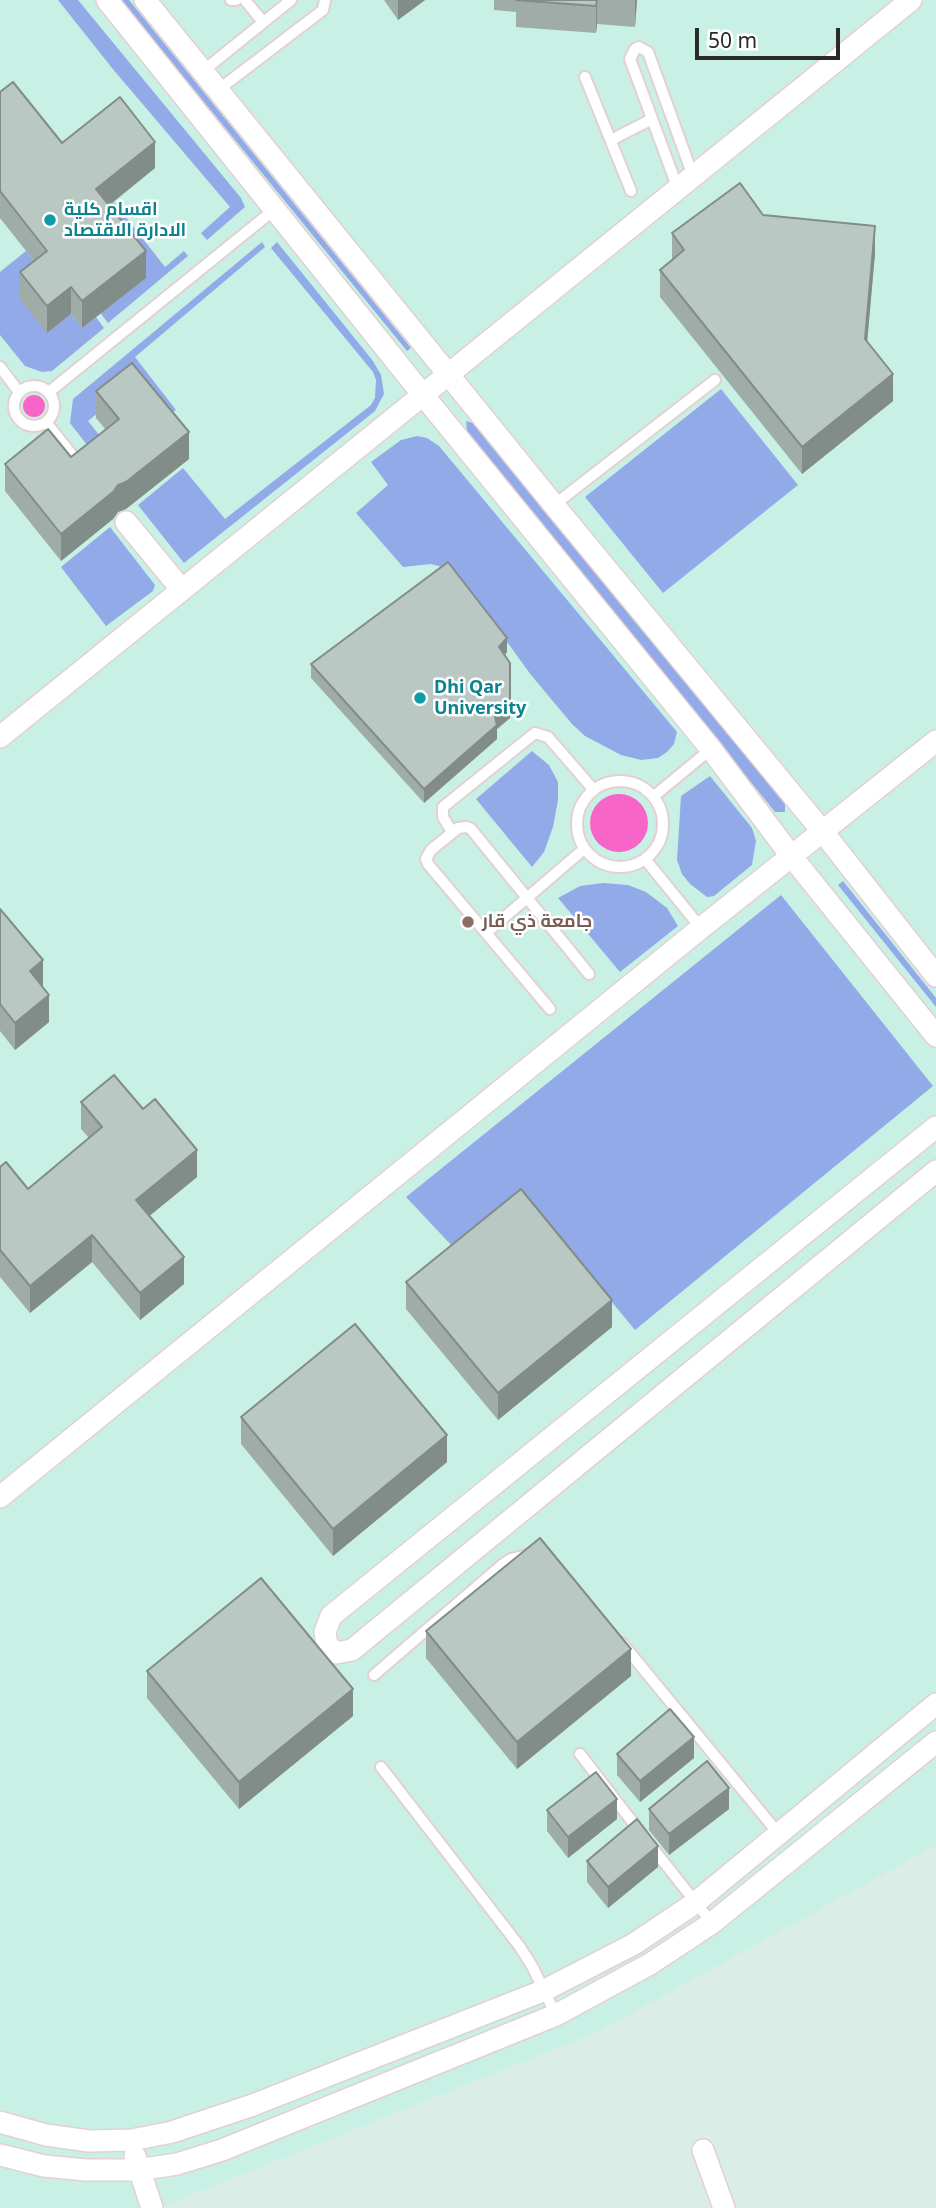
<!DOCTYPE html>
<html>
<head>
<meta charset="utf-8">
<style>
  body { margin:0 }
  #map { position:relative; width:936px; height:2208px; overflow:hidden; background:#daede6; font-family:"Noto Sans",sans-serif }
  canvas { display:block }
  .scale { position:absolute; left:695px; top:28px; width:145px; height:32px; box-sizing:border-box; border:4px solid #2a2a2a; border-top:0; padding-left:9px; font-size:21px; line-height:24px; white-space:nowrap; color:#2a2a2a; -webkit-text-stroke:5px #fff; paint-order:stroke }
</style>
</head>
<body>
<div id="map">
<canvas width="936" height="2208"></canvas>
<div class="scale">50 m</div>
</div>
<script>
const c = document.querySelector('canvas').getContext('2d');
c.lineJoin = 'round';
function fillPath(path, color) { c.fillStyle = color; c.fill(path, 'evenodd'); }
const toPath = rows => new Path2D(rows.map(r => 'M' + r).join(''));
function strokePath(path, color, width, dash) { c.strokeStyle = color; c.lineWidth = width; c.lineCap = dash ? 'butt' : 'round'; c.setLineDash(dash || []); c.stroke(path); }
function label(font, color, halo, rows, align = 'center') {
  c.font = font + ' "Noto Sans",Cairo,sans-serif'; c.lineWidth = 5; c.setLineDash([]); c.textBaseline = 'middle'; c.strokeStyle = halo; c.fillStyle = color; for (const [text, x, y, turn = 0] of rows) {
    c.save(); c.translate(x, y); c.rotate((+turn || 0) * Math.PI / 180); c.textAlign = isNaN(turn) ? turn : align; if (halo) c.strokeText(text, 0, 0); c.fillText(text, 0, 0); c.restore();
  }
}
const education = toPath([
  [0,0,936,0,936,1845,599,2031,158,2208,0,2208]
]);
const green = toPath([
  [58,0,78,0,241,198,245,207,207,240,201,233,230,207,112,68],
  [121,0,129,0,411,348,407,351],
  [114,202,165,267,184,251,188,256,108,323,101,314,96,216],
  [262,242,265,247,135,357,176,410,163,419,134,384,88,421,107,445,94,454,70,423,73,399],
  [277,242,373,361,381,375,384,394,375,411,184,563,138,505,183,468,225,519,371,405,375,398,376,380,373,372,271,248],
  [26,251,47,277,47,333,71,314,82,328,96,317,104,328,52,371,42,372,25,366,0,335,0,272],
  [721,389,798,485,663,593,585,497],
  [466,421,476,424,785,804,785,812,775,812,467,431],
  [417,436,427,438,439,446,677,732,674,744,667,752,658,758,641,760,621,755,585,736,572,724,531,675,455,570,431,564,403,567,356,513,388,485,371,462,401,440],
  [110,527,155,585,153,591,106,626,61,567],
  [532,751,549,765,558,782,558,800,553,827,544,852,532,867,476,799],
  [710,776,752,828,756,841,752,865,714,896,707,897,690,884,682,874,677,860,681,796],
  [843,881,936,998,936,1007,838,885],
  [603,883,628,885,646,892,667,908,678,926,620,972,558,898,580,886],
  [781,895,933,1086,635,1330,521,1192,454,1248,406,1197]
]);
const water = toPath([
  '23 406a11 11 0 1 1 22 0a11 11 0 1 1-22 0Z',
  '590 823a29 29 0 1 1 58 0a29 29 0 1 1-58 0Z'
]);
const lane = toPath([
  [231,0,236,0],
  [245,0,263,22],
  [203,71,291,0],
  [585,77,631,191],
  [218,90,323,10,325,0],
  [611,140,652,119],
  [678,189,630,59,635,49,639,47,648,52,693,176],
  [0,367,19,392],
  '14 406a20 20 0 1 1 40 0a20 20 0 1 1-40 0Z',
  [49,392,275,209],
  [46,422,76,460],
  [554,505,715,380],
  '577 824a43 43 0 1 1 86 0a43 43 0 1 1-86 0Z',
  [654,796,711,749],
  [452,832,443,817,443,807,535,733,548,737,593,789],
  [645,859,701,928],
  [486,933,584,849],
  [550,1009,428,864,426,859,431,850,458,828,467,827,471,829,589,974],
  [622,1643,778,1833],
  [374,1675,502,1565,511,1559,527,1555],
  [580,1754,641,1833],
  [381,1767,520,1947,532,1966,556,2015],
  [651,1846,712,1923]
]);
const street = toPath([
  [107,0,423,395,711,749,792,857,936,1036],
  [145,0,554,505,823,832,936,976],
  [126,522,182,590],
  [0,737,911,0],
  [936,1127,331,1616,325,1632,327,1645,336,1653,352,1650,936,1171],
  [0,1497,701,928,936,741],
  [0,2122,46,2135,89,2141,132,2140,172,2132,253,2105,545,1990,634,1944,695,1903,936,1704],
  [703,2150,724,2208],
  [0,2155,44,2166,86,2170,138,2170,177,2164,222,2150,556,2015,650,1964,712,1923,936,1742],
  [135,2156,152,2208]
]);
const wall = toPath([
  [384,0,425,0,398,20],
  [494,0,637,0,635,27,597,24,596,33,516,27,516,12,494,10],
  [0,92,62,143,155,168,109,205,146,278,82,328,71,314,47,333,20,299,20,272,34,261,0,218],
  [763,215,875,253,867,342,893,401,802,474,660,297,660,270,672,260,672,233],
  [96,391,189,459,126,509,118,512,113,519,61,561,5,491,5,464,71,457,106,430,96,418],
  [507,652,505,655,510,718,497,729,497,739,424,803,311,678,311,664],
  [0,909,43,987,49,1022,15,1050,0,1031],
  [81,1102,197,1177,149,1216,184,1284,140,1320,92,1262,30,1313,0,1277,0,1167,28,1189,89,1138,81,1129],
  [406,1282,612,1327,498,1420,406,1309],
  [241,1417,447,1462,333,1556,241,1444],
  [426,1631,631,1676,517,1769,426,1658],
  [147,1671,353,1716,239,1809,147,1698],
  [617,1754,694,1758,640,1802,617,1775],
  [649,1809,729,1809,669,1855,649,1830],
  [547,1810,617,1819,568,1858,547,1831],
  [587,1861,658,1867,608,1908,587,1882]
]);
const shadedWall = toPath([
  [398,0,425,0,398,20],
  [597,0,597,24,596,33,596,6],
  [635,0,637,0,635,27],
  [155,142,155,168,96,216,96,189],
  [875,226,875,253,865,366,865,339],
  [146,251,146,278,82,328,82,301],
  [71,287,71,314,47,333,47,306],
  [893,374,893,401,802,474,802,447],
  [189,432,189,459,126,509,118,512,113,519,61,561,61,534,118,485],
  [507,638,507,652,499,661,499,647],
  [510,663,510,718,497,729,497,739,424,803,424,789,495,717],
  [43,960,43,987,30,971],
  [49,995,49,1022,15,1050,15,1023],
  [197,1150,197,1177,136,1227,136,1200],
  [92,1235,92,1262,30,1313,30,1286],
  [184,1257,184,1284,140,1320,140,1293],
  [612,1300,612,1327,498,1420,498,1393],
  [447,1435,447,1462,333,1556,333,1529],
  [631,1649,631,1676,517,1769,517,1742],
  [353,1689,353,1716,239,1809,239,1782],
  [694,1737,694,1758,640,1802,640,1781],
  [729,1788,729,1809,669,1855,669,1834],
  [617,1799,617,1819,568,1858,568,1837],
  [658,1846,658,1867,608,1908,608,1887]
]);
const building = toPath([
  [516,0,597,0,596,6,516,0],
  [13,82,62,143,120,97,155,142,96,189,146,251,82,301,71,287,47,306,20,272,47,251,0,191,0,92,13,82],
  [740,183,763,215,875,226,865,339,893,374,802,447,660,270,684,250,672,233,740,183],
  [132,363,189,432,126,482,118,485,113,492,61,534,5,464,48,429,71,457,119,419,96,391,132,363],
  [448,562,507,638,499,647,510,663,510,704,495,717,497,725,424,789,311,664,448,562],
  [0,909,43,960,30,971,49,995,15,1023,0,1004,0,909],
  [114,1075,143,1109,155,1099,197,1150,136,1200,184,1257,140,1293,92,1235,30,1286,0,1250,0,1167,6,1162,28,1189,102,1127,81,1102,114,1075],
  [521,1189,612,1300,498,1393,406,1282,521,1189],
  [355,1324,447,1435,333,1529,241,1417,355,1324],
  [540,1538,631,1649,517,1742,426,1631,540,1538],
  [261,1578,353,1689,239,1782,147,1671,261,1578],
  [670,1709,694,1737,640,1781,617,1754,670,1709],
  [707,1761,729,1788,669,1834,649,1809,707,1761],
  [596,1772,617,1799,568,1837,547,1810,596,1772],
  [637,1819,658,1846,608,1887,587,1861,637,1819]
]);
const markers = [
  [50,220,7,"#0f9aa8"],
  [420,698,7,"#0f9aa8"],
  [468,922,7,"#8d6e63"]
];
const cultureNames = [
  ["اقسام كلية",64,210],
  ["الادارة الاقتصاد",64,231],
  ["Dhi Qar",434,688],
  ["University",434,709]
];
const educationNames = [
  ["جامعة ذي قار",482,922]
];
fillPath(education, '#c8f0e5');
fillPath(green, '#92abe8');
fillPath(water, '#f765c9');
strokePath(lane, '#e4d0d2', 14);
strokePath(street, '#e4d0d2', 24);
strokePath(lane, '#fff', 10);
strokePath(street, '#fff', 21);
fillPath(wall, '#a0aca8');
fillPath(shadedWall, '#828c88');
fillPath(building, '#bac8c3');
strokePath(building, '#828c88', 2);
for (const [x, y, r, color] of markers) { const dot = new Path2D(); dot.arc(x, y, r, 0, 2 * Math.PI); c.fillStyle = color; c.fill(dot); strokePath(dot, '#fff', 2.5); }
label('bold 18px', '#0d838f', '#fff', cultureNames, 'left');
label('bold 18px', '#785e54', '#fff', educationNames, 'left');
</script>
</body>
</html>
